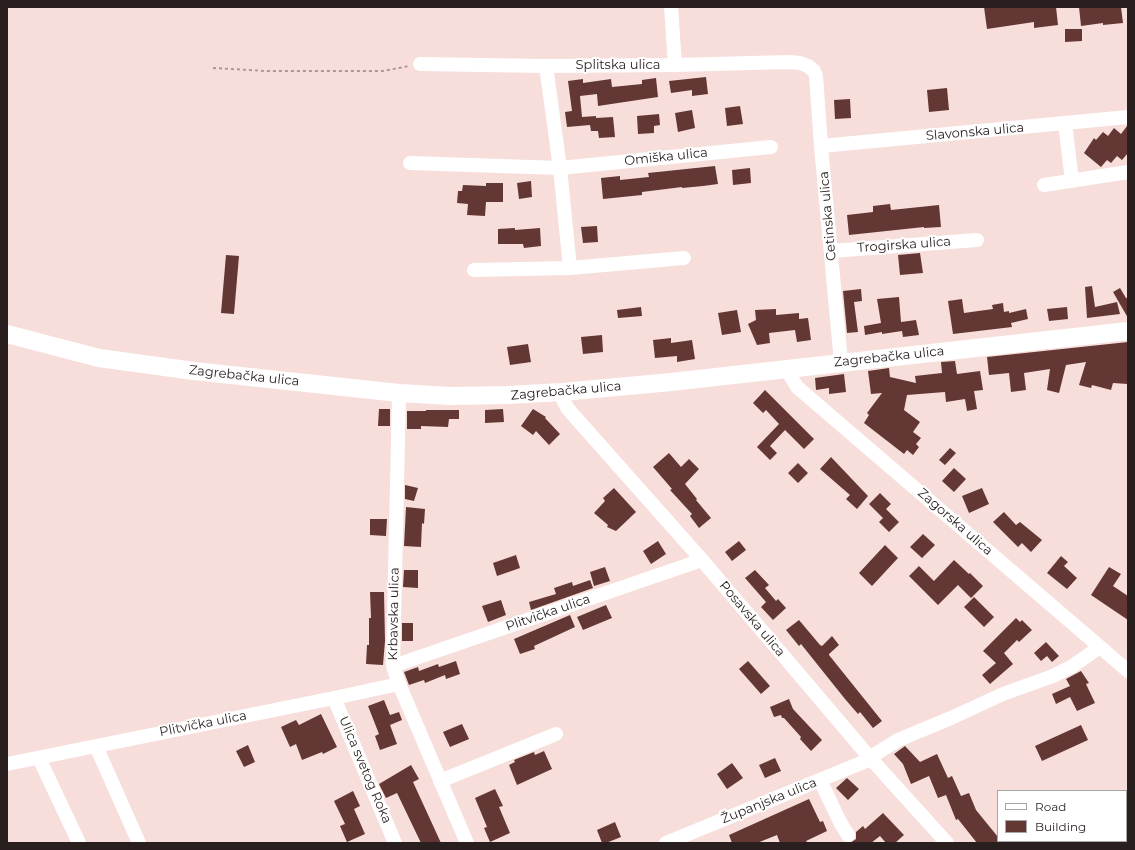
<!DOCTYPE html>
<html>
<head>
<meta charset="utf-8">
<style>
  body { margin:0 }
  #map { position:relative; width:1135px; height:850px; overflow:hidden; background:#f7dedb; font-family:Montserrat,sans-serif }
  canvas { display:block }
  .frame { position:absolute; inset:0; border:8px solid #281f1e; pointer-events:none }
  .legend { position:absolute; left:997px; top:790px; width:130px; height:52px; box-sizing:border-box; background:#fff; border:1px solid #a9a5a5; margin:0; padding:5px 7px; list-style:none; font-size:12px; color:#281f1e }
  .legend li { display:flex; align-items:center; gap:8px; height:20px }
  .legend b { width:20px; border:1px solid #a9a5a5 }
</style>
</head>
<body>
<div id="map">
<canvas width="1135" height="850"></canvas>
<div class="frame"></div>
<ul class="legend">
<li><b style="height:5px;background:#fff"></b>Road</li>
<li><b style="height:11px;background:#633733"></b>Building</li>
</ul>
</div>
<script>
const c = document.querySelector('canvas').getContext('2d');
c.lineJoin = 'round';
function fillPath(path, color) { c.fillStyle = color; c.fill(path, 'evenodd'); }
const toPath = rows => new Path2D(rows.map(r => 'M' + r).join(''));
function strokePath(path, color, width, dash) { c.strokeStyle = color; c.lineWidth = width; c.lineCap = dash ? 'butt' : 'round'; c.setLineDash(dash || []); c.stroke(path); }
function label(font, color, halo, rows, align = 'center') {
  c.font = font + ' Montserrat,sans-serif'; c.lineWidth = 4; c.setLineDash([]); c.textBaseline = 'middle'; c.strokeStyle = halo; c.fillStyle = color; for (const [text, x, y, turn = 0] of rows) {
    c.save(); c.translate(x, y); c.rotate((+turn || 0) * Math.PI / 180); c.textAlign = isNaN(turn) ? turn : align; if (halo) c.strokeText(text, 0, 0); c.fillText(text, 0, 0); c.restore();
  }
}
const building = toPath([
  [984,7,1056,7,1058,25,1034,28,1034,22,987,29],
  [1079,7,1121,7,1123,23,1103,25,1103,23,1081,26],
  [1065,29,1082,29,1082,41,1065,42],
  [706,77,708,94,692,96,692,90,671,93,669,81],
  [656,78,658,97,598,106,597,94,580,96,582,117,596,116,596,118,613,117,615,137,599,138,598,131,591,131,590,125,567,127,565,112,572,111,568,81,583,79,583,83,611,79,612,87,642,84,642,80],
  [947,88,949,110,929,112,927,90],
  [850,99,851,118,835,119,834,100],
  [740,106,743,124,727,126,725,108],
  [692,110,695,128,678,132,675,113],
  [659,114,660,125,654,126,654,133,638,134,637,116],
  [1127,126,1128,126,1128,153,1122,160,1117,156,1111,163,1107,160,1101,167,1084,153,1094,138,1096,140,1103,132,1108,136,1114,128,1121,134],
  [715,166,718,184,703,186,682,188,682,187,642,192,642,195,603,199,601,178,620,176,620,180,649,177,648,173],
  [750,168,751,183,733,185,732,170],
  [531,181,532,197,519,199,517,183],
  [486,183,503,183,503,202,486,202,485,216,467,215,468,204,457,203,458,191,462,191,463,185,486,186],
  [890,204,891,210,939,205,941,227,924,228,924,227,849,235,847,215,873,212,873,206],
  [597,226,598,242,583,243,581,227],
  [515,228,515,230,540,228,541,246,524,248,523,244,498,244,498,229],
  [920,253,923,273,900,275,898,255],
  [226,255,239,256,234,314,221,313],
  [1092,286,1095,307,1117,302,1120,314,1087,318,1085,287],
  [1120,288,1126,298,1128,298,1128,318,1113,292],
  [861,289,862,301,854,302,858,332,847,333,843,291],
  [899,297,901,322,916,320,919,335,903,337,902,331,882,334,882,332,865,335,864,326,881,323,877,299],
  [962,299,964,313,993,309,992,305,1003,303,1004,312,1009,311,1009,313,1026,309,1028,319,1011,323,1012,327,953,334,948,301],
  [641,307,642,316,618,318,617,310],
  [1067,307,1068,319,1049,321,1047,309],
  [776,309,776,315,799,313,799,319,808,318,811,340,797,342,795,330,769,333,770,343,757,345,748,324,756,320,755,310],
  [737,310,741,332,722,335,718,313],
  [602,335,603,352,583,354,581,337],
  [671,338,671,343,692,340,695,359,677,362,677,356,655,358,653,340],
  [1128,342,1128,384,1113,383,1111,390,1092,385,1091,388,1079,385,1086,362,1066,365,1059,393,1047,390,1050,369,1024,373,1026,390,1011,392,1009,373,989,375,987,357],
  [528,344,531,362,510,365,507,347],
  [955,361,957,374,980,371,983,390,974,391,977,409,967,411,965,399,946,402,945,392,907,395,904,410,920,422,913,432,921,438,916,444,919,447,913,455,907,450,904,454,864,423,869,415,867,413,882,393,871,394,868,371,889,368,890,377,916,383,915,376,942,373,941,362],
  [844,374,846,392,829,394,829,388,816,390,815,378],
  [765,390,814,439,804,449,785,430,770,446,777,453,770,460,757,447,779,424,766,410,763,413,753,403],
  [379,409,390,409,390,426,378,426],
  [503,409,504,422,485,423,485,410],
  [533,409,546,417,545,418,560,434,549,445,536,431,533,435,521,426],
  [426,410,459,410,459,419,449,419,448,427,421,426,421,429,407,429,407,411,426,411],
  [950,448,956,453,945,465,939,460],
  [669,453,681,467,689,459,699,469,685,484,697,499,696,500,711,518,699,528,690,516,692,514,670,490,672,489,653,467],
  [831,457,868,496,857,509,846,499,850,495,820,469],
  [798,463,808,473,798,483,788,473],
  [954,468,966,479,954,492,942,481],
  [405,485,418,488,414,501,405,499],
  [614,488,636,512,616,531,607,527,608,525,594,513,605,501,603,498],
  [982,488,989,504,969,513,962,496],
  [880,493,891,504,886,509,899,522,889,532,879,522,883,518,869,504],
  [406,507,425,509,424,524,422,523,421,547,404,546],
  [1004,512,1016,525,1020,522,1042,540,1031,552,1022,543,1018,547,993,522],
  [370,519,387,519,386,536,370,535],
  [923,534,935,545,922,558,910,547],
  [658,541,666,554,651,564,643,551],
  [739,541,746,550,732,561,725,552],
  [885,545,898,558,872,586,859,573],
  [516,555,520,568,497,576,493,563],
  [1061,556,1068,562,1064,566,1077,578,1067,589,1047,573],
  [954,560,969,574,970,573,983,586,971,598,958,585,938,605,909,576,919,566,934,581],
  [605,567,610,581,594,586,590,572],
  [1109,567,1121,574,1113,586,1128,596,1128,620,1091,595],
  [404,570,418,570,418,588,403,587],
  [755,570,769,585,765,588,776,601,778,599,786,608,773,620,761,607,766,602,745,578],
  [590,580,593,588,531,610,529,602,556,594,554,588,572,582,573,586],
  [370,592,384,592,385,641,383,665,366,664,367,645,369,645,369,618,371,618],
  [974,597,994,617,984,627,964,607],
  [501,600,506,615,488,622,482,606],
  [606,605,612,618,583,630,577,617],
  [570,615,575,627,534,646,535,649,520,654,514,639],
  [1016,618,1020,622,1022,620,1032,630,1019,642,1017,640,1004,653,1013,664,990,684,982,675,996,663,983,651],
  [799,620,820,645,822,646,832,636,839,645,829,654,829,655,882,721,873,728,860,712,858,714,845,699,801,644,799,646,786,630],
  [402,623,413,623,413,641,402,641],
  [1046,642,1059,656,1052,662,1047,656,1041,661,1034,653],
  [456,661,460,674,446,679,445,675,425,683,424,680,409,685,404,672,418,667,419,671,438,664,439,667],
  [748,661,770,686,761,694,739,669],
  [1081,671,1089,683,1086,684,1095,703,1077,711,1070,697,1056,704,1052,694,1070,686,1066,679],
  [789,699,793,709,822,740,811,751,800,739,801,737,784,718,782,718,781,715,774,717,770,707],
  [384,700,390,715,399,712,402,720,390,725,397,744,380,750,375,736,379,734,368,706],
  [321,714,337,747,323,754,322,752,302,760,296,744,290,747,281,727,296,720,299,725],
  [462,724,469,739,450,747,443,732],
  [1081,725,1088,740,1042,761,1035,746],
  [248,745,255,762,244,767,236,751],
  [905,746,920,762,937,754,948,778,952,776,961,796,969,793,976,810,998,837,998,841,1001,841,1003,843,977,843,958,819,956,820,946,795,938,798,929,776,911,784,903,764,894,754],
  [544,751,552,769,517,785,509,765,515,762,514,760,534,752,535,755],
  [775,758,781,771,765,778,759,765],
  [732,763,743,778,727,789,717,774],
  [411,765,419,779,413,782,441,843,421,843,397,793,386,798,379,784],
  [847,778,859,789,848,800,836,788],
  [495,789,503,806,499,807,510,833,490,842,484,828,487,827,475,798],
  [353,791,360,806,354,809,365,834,347,842,340,826,345,824,334,801],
  [809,799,820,822,823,821,827,831,806,841,808,843,780,843,777,835,757,843,732,843,729,835],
  [883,813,904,835,895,843,886,843,880,836,871,843,850,843,856,839,856,832,863,826,865,829],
  [615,822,621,837,606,843,602,843,597,830]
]);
const path = toPath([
  [213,68,266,71,383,71,409,66]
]);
const minor = toPath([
  [671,7,675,65],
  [420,64,546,66,675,65,789,62,800,63,808,66,814,71,816,76,821,146,841,362],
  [546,66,560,168,570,268],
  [1065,123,1072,181],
  [821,146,1128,117],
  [410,163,560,168,771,147],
  [1044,185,1128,172],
  [831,251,977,240],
  [474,270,570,268,684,258],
  [789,368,791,377,797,387,1128,671],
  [562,392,563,400,568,409,702,560,871,759,947,843],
  [399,393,393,666,399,684,467,843],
  [393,666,702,560],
  [334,698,395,843],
  [96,746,139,843],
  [39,758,79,843],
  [7,764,334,698,399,684],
  [820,780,840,822,848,835],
  [440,781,556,734],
  [666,843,871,759,877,753,898,740,951,718,1003,694,1053,676,1071,667,1100,647]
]);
const major = toPath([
  [7,334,99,358,194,371,399,393,450,396,507,395,562,392,671,382,1128,331]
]);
const streetNames = [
  ["Splitska ulica",618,65],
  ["Slavonska ulica",975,132,-5],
  ["Omiška ulica",666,157,-6],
  ["Cetinska ulica",828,216,-95],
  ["Trogirska ulica",904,245,-4],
  ["Zagrebačka ulica",889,357,-6],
  ["Zagrebačka ulica",244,376,6],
  ["Zagrebačka ulica",566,391,-5],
  ["Zagorska ulica",955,522,41],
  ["Plitvička ulica",548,613,-19],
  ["Krbavska ulica",394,614,-89],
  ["Posavska ulica",752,619,50],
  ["Plitvička ulica",203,724,-11],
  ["Ulica svetog Roka",365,770,67],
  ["Županjska ulica",769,801,-22]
];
fillPath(building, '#633733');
strokePath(path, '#ab9896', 2, [3, 3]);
strokePath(minor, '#fff', 14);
strokePath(major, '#fff', 18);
label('13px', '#281f1e', '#fff', streetNames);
</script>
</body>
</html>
